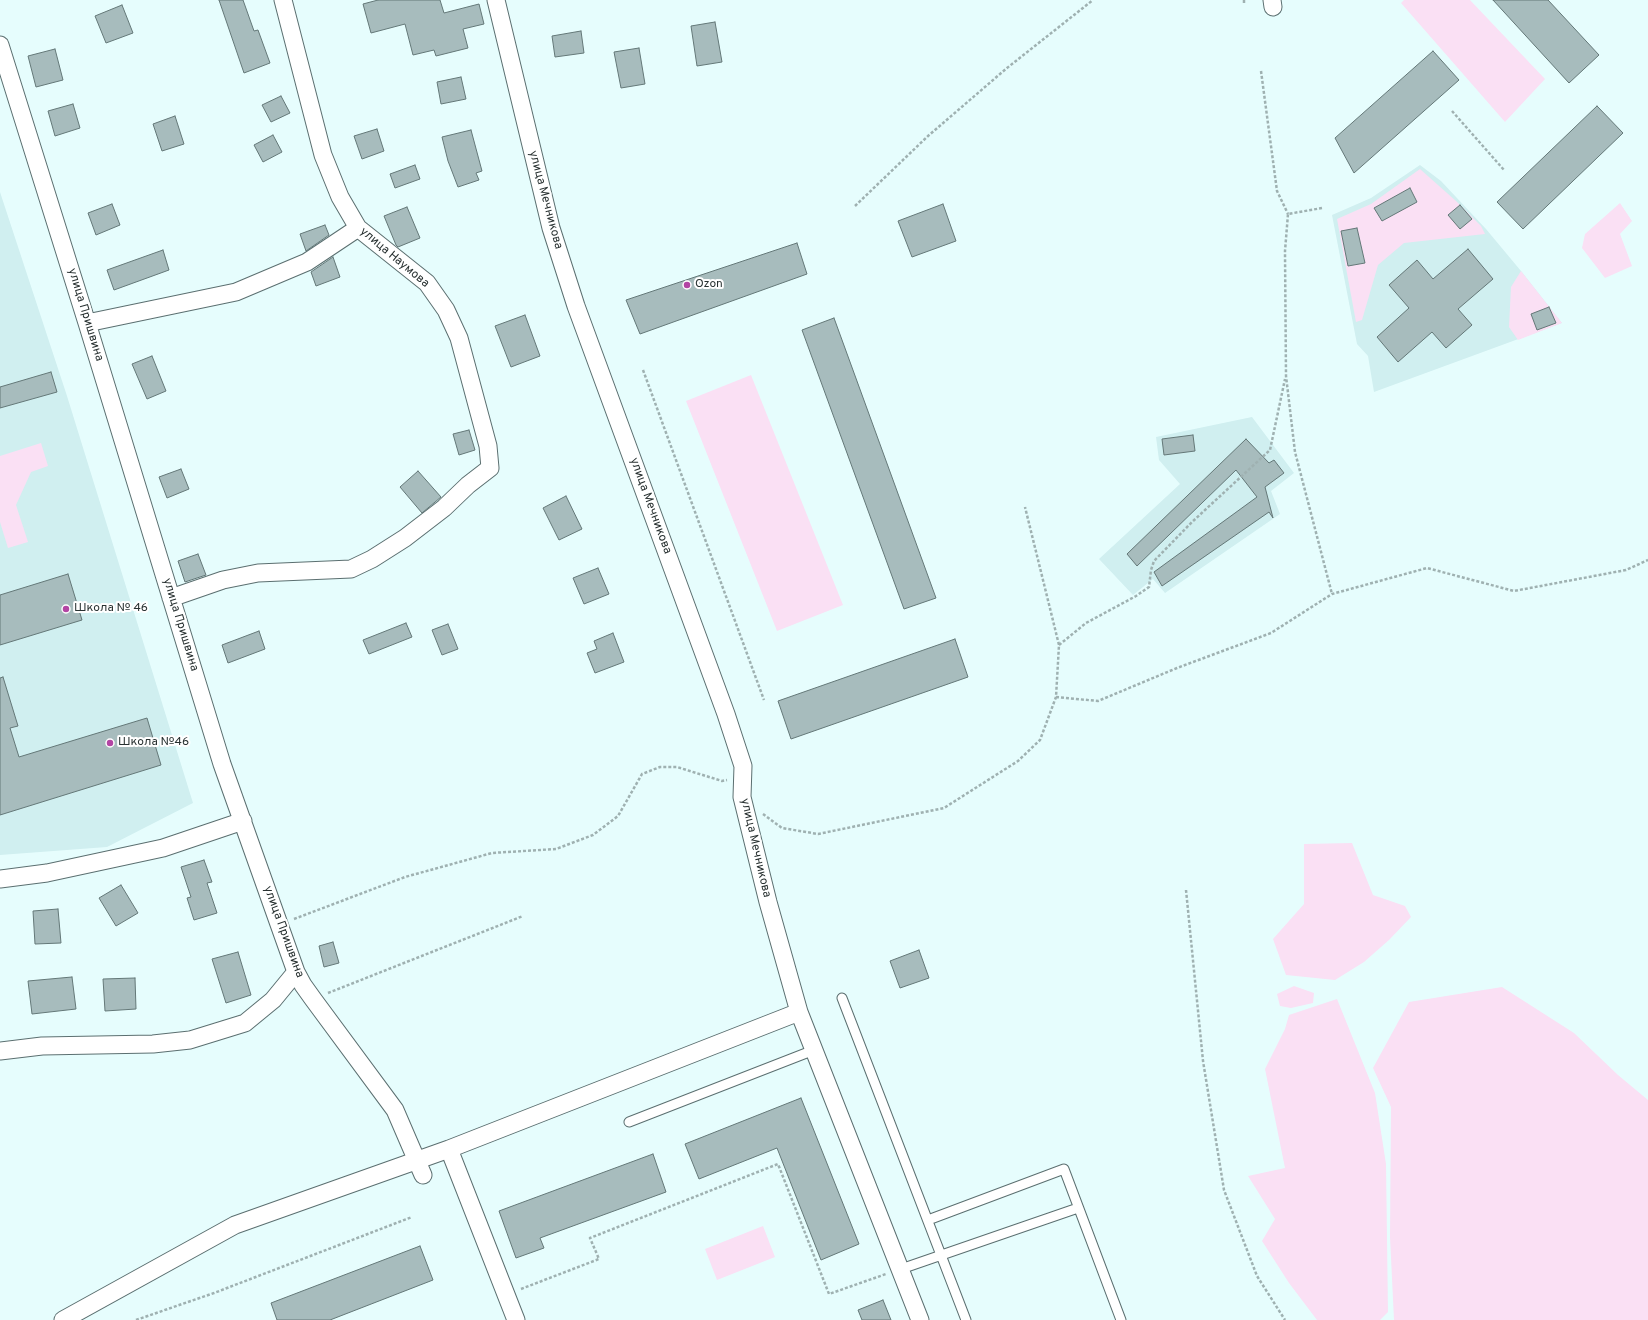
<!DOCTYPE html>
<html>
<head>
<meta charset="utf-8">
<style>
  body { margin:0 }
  canvas { display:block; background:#e6fdfd }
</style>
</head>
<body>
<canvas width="1648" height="1320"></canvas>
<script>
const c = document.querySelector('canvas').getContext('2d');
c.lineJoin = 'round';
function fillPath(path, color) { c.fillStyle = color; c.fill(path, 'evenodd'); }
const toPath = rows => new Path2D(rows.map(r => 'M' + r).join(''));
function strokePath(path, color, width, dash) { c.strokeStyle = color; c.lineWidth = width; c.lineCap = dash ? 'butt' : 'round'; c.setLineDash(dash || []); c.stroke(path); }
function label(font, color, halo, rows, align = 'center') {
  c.font = font + ' Overpass,sans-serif'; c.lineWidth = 4; c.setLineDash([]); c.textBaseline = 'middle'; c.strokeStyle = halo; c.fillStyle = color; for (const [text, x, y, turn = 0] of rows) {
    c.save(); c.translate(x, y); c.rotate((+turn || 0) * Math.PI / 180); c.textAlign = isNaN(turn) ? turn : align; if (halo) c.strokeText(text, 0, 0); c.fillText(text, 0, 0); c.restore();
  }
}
const built = toPath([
  [1420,165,1441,181,1486,229,1521,271,1562,323,1374,392,1368,356,1357,344,1332,215,1371,198],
  [0,192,67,396,193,803,107,847,0,855],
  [1252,417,1294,473,1271,491,1280,514,1165,593,1153,579,1133,595,1099,559,1180,484,1159,460,1156,437]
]);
const green = toPath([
  [1404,0,1470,0,1545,79,1505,122,1401,3],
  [1420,169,1456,201,1481,226,1485,234,1404,243,1378,265,1362,320,1356,322,1337,219,1371,204],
  [1620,203,1632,221,1620,234,1632,266,1605,278,1582,248,1585,234],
  [1521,271,1562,323,1518,340,1509,327,1511,287],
  [751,375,843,605,777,631,686,401],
  [41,443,48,466,31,472,16,505,28,542,8,548,0,522,0,456],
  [1352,843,1373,895,1405,906,1411,917,1389,940,1364,962,1335,980,1286,975,1273,939,1304,904,1304,844],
  [1294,986,1314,993,1313,1003,1291,1008,1280,1006,1277,994],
  [1502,987,1574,1033,1618,1075,1648,1100,1648,1320,1394,1320,1390,1237,1391,1107,1373,1068,1409,1002],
  [1337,999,1375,1093,1386,1164,1388,1312,1380,1320,1317,1320,1289,1283,1262,1241,1275,1219,1248,1176,1285,1168,1265,1069,1285,1029,1289,1015],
  [763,1226,775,1257,717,1280,705,1249]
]);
const building = toPath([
  [219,0,243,0,254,31,258,30,270,63,244,73,219,0],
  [378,0,440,0,444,13,479,4,484,24,463,29,468,48,436,56,434,50,413,55,405,24,371,33,363,4,378,0],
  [1493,0,1548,0,1599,55,1569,83,1493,0],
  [122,5,133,33,106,43,95,16,122,5],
  [715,22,722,62,697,66,691,26,715,22],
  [581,31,584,53,555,57,552,36,581,31],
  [639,48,645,84,621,88,614,52,639,48],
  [55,49,63,80,36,87,28,56,55,49],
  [1433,51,1459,80,1354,173,1335,138,1433,51],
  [461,77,466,99,441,104,437,82,461,77],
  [281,96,290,113,271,122,262,105,281,96],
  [73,104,80,128,55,136,48,111,73,104],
  [1597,106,1623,133,1523,229,1497,202,1597,106],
  [175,116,184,144,162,151,153,124,175,116],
  [377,129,384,151,362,159,354,136,377,129],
  [471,130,482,171,476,173,479,180,458,187,448,161,442,137,471,130],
  [273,135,282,152,263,162,254,145,273,135],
  [415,165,420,179,395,188,390,174,415,165],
  [1410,188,1417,202,1382,221,1374,208,1410,188],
  [112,204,120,225,96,235,88,213,112,204],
  [943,204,956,241,912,257,898,221,943,204],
  [1460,205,1472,219,1460,229,1448,215,1460,205],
  [407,207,420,238,398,247,396,245,384,216,407,207],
  [325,225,329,235,306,251,300,234,325,225],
  [1357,228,1365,263,1348,266,1341,231,1357,228],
  [797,243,807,274,640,334,626,300,797,243],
  [1468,249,1493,279,1458,309,1472,325,1446,348,1432,332,1398,362,1377,337,1409,308,1389,285,1417,260,1433,279,1468,249],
  [163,250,169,270,114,290,107,270,163,250],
  [333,257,340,277,316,286,311,272,333,257],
  [1549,307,1556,323,1537,330,1531,314,1549,307],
  [525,315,540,356,511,367,495,326,525,315],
  [834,318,936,598,904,609,802,330,834,318],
  [152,356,166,391,147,399,132,364,152,356],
  [51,372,57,392,0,408,0,387,51,372],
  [469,430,475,450,459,455,453,434,469,430],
  [1193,435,1195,451,1164,455,1162,439,1193,435],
  [1246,439,1269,463,1274,460,1284,473,1265,487,1273,518,1269,512,1162,586,1154,572,1257,497,1236,470,1137,566,1127,554,1246,439],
  [181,469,189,489,167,498,159,477,181,469],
  [418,471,441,497,422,513,400,487,418,471],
  [566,496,582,529,559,540,543,508,566,496],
  [198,554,206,575,185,582,178,561,198,554],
  [598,568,609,594,584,604,573,578,598,568],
  [68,574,82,620,0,645,0,595,68,574],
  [406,623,412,637,369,654,363,640,406,623],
  [448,624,458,649,442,655,432,630,448,624],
  [259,631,265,649,228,663,222,645,259,631],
  [613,633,624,662,595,673,587,653,597,649,594,641,613,633],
  [955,639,968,677,791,739,778,701,955,639],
  [3,677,18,726,10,728,19,757,147,718,161,765,0,815,0,678,3,677],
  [204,860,212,882,207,883,217,913,194,920,187,898,191,897,181,867,204,860],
  [121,885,138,913,116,926,99,898,121,885],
  [58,909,61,943,35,944,33,911,58,909],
  [333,942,339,963,324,967,319,946,333,942],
  [919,950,929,978,900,988,890,961,919,950],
  [238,952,251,995,226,1003,212,959,238,952],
  [72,977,76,1009,32,1014,28,981,72,977],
  [135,978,136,1009,105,1011,103,979,135,978],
  [801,1098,859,1244,821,1260,777,1148,699,1179,685,1144,801,1098],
  [653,1154,666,1192,540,1238,544,1248,516,1258,499,1211,653,1154],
  [420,1246,433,1280,330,1320,277,1320,271,1303,420,1246],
  [883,1300,891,1320,862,1320,858,1310,883,1300]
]);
const path = toPath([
  [1244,0,1244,4],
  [1261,71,1277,191,1288,214],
  [1452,111,1504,170],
  [855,206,928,136,1007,68,1093,0],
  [1322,208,1288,214,1285,251,1286,376,1295,452,1332,594],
  [643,370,764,700],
  [1059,645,1086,623,1136,596,1149,587,1151,570,1154,561,1192,522,1270,450,1285,379],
  [1056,697,1098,701,1177,668,1271,633,1332,594,1427,568,1514,591,1626,570,1648,560],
  [763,814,782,828,818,834,944,808,1018,761,1040,740,1056,697,1059,645,1025,507],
  [1186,890,1203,1061,1224,1190,1257,1276,1285,1320],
  [294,919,405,877,492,853,556,849,593,835,618,816,642,774,660,767,677,767,722,781,727,780],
  [328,993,523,916],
  [521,1289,599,1259,590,1238,778,1164,829,1294,886,1274],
  [136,1320,214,1293,412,1217]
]);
const service = toPath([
  [842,998,966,1320],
  [629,1122,814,1050],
  [928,1220,1064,1169,1121,1320],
  [901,1269,1078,1208]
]);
const minor = toPath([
  [496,0,551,228,576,306,726,714,743,766,742,797,768,902,799,1012,920,1320],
  [1272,0,1273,7],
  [0,45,87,323,222,764,296,972,303,985,313,999,395,1110,423,1175],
  [87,323,236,292,307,262,358,228],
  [171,598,223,580,258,573,351,569,372,559,405,538,444,508,468,485,490,468,488,446,459,338,446,310,427,283,358,228,340,197,323,155,283,0],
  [0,879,47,873,163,848,243,821],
  [0,1051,42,1046,153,1044,190,1040,245,1023,273,1000,296,972],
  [449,1149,516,1320],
  [63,1320,235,1225,449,1149,799,1012]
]);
const markers = [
  [687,285,4,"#b345a4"],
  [66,609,4,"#b345a4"],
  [110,743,4,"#b345a4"]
];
const streetNames = [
  ["улица Мечникова",545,200,75],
  ["улица Наумова",394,258,40],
  ["улица Пришвина",85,315,73],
  ["улица Мечникова",650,506,70],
  ["улица Пришвина",180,625,73],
  ["улица Мечникова",755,848,77],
  ["улица Пришвина",283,932,70]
];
const poiNames = [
  ["Ozon",695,285],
  ["Школа № 46",74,609],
  ["Школа №46",118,743]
];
fillPath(built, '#d0eff0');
fillPath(green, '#fae0f4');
fillPath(building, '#a7bcbd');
strokePath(building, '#647878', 1);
strokePath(service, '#5b6f70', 11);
strokePath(minor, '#5b6f70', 19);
strokePath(path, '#9fb1b1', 2.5, [3, 2]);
strokePath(service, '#fff', 9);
strokePath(minor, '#fff', 17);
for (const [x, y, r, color] of markers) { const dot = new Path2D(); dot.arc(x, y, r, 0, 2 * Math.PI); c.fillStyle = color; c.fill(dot); strokePath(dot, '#fff', 1.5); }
label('12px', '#283131', '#fff', streetNames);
label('12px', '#283131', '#fff', poiNames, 'left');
</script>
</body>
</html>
